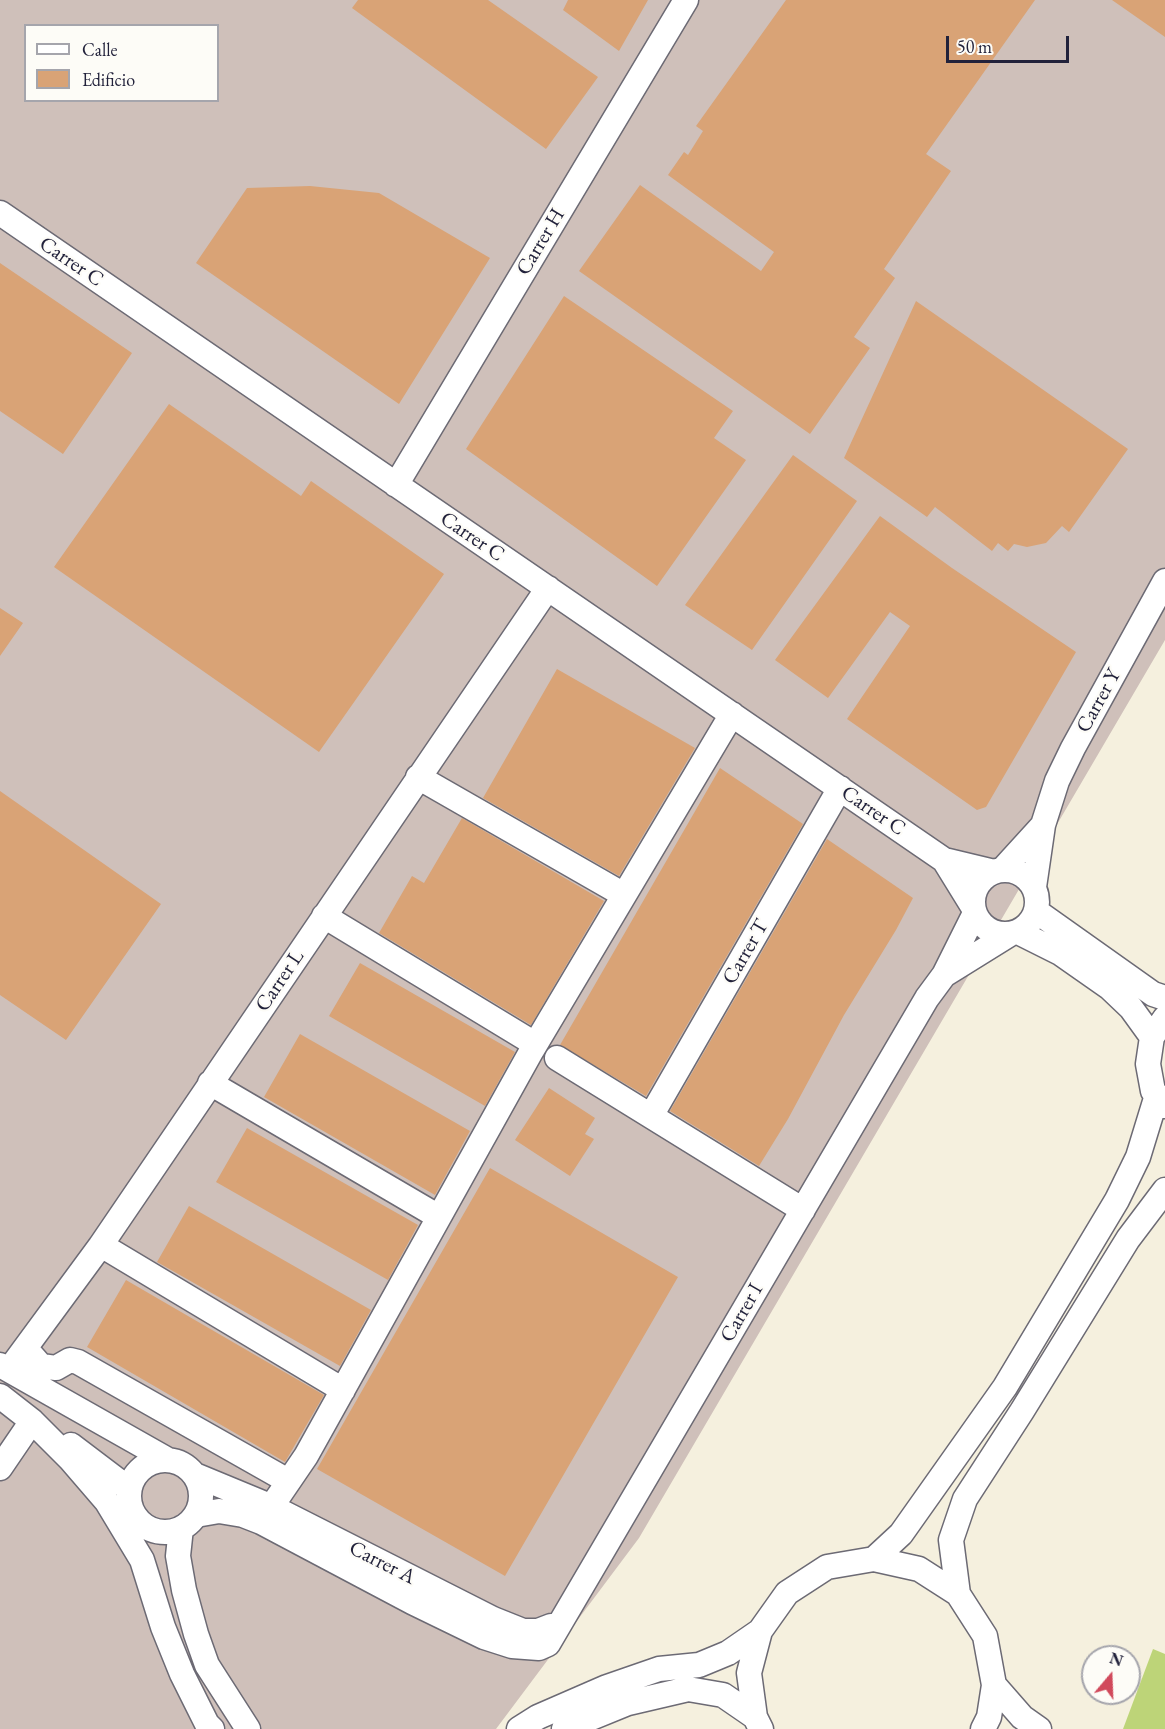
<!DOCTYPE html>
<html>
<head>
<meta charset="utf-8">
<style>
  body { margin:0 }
  #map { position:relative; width:1165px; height:1729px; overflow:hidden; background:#f5f0de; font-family:"EB Garamond",serif }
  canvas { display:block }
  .legend { position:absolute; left:24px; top:24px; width:195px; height:78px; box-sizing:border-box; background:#fdfcf7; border:2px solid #a5a5ac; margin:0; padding:8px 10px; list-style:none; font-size:18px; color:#22223b }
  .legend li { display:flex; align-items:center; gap:12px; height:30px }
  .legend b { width:30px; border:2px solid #a5a5ac }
  .north { position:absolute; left:1081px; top:1645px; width:60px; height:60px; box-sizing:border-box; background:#fdfcf7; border:2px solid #a5a5ac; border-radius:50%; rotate:19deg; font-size:16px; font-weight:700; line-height:24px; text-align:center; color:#22223b }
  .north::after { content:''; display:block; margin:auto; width:21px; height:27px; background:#d1495b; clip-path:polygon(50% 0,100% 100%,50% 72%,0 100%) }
  .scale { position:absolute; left:946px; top:36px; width:123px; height:27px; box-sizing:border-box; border:3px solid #22223b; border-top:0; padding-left:8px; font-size:18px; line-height:21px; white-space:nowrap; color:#22223b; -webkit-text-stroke:4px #fdfcf7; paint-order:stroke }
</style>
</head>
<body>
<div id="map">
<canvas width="1165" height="1729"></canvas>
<ul class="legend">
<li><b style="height:8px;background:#fff"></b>Calle</li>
<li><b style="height:16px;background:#d9a376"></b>Edificio</li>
</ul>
<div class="north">N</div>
<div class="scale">50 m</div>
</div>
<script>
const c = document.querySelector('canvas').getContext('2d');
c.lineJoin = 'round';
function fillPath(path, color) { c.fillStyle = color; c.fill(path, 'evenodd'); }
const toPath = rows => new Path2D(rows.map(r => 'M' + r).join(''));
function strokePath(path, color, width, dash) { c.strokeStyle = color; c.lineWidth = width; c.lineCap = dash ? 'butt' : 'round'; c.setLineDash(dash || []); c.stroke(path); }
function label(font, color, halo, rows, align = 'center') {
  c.font = font + ' "EB Garamond",serif'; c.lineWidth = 4.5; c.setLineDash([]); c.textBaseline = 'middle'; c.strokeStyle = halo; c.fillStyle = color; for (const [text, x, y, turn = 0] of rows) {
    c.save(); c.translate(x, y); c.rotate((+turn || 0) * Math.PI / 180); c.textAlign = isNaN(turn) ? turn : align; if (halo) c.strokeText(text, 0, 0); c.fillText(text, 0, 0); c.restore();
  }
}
const industrial = toPath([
  [0,0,1165,0,1165,640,639,1538,496,1729,0,1729],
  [26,26,218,26,218,100,26,100]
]);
const green = toPath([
  [1153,1649,1165,1654,1165,1729,1123,1729]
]);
const building = toPath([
  [358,0,488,0,598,77,546,149,352,8],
  [568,0,648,0,619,51,563,10],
  [786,0,1035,0,926,154,951,171,884,269,895,278,854,337,870,348,810,434,579,271,640,185,761,271,774,252,668,175,684,152,688,155,703,131,696,126],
  [1112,0,1165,0,1165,37],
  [310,186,379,193,490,258,399,404,196,263,247,188],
  [0,263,132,353,63,454,0,411],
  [564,296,733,411,714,438,746,460,657,586,466,449],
  [916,301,1128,449,1069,532,1062,526,1046,543,1027,547,1014,544,1008,551,998,543,992,551,935,507,927,517,844,458],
  [169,404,301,496,311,481,444,574,319,752,54,567],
  [793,455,857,501,752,650,685,605],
  [880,516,952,568,1076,652,986,807,977,810,847,719,910,626,890,612,828,698,775,660],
  [0,608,23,623,0,656],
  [557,669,695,748,619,876,483,798],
  [720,768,803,824,646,1096,560,1045],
  [0,791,161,904,66,1040,0,995],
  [462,818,604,901,531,1025,379,933,412,876,424,883],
  [827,839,913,898,896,930,844,1015,788,1119,759,1166,670,1111],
  [360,963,515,1052,485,1106,329,1016],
  [300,1034,470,1131,435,1195,264,1097],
  [549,1088,595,1118,585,1134,594,1139,570,1176,515,1140],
  [247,1128,418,1225,388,1280,216,1182],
  [490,1168,678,1277,505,1576,317,1469],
  [189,1206,371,1310,340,1366,157,1262],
  [126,1280,324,1395,285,1462,87,1347]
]);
const minor = toPath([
  [0,213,944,860],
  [396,485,686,0],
  [418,777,624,895],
  [1043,825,1057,781,1073,748,1165,581],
  [1002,870,1043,825,1034,887],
  '973 902a32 32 0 1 1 64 0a32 32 0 1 1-64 0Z',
  [973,907,944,860,994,872],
  [1036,911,1153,994,1165,998],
  [975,913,944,975,1010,934],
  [324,916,535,1044],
  [1018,932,1060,953,1110,988,1131,1008,1152,1037],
  [557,1058,803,1210],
  [210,1083,439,1217],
  [1165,1106,1153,1091,1148,1064,1152,1037,1165,1018],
  [651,1116,840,788],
  [101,1245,343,1390],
  [26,1349,41,1366,56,1368,70,1360,78,1362,288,1481],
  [0,1365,168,1460],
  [9,1370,101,1245,548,588],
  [0,1396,32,1421,70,1459,107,1502,142,1560,163,1627,182,1674,207,1724,212,1729],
  [71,1445,129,1489],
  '129 1496a36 36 0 1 1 72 0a36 36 0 1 1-72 0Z',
  [0,1468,32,1421],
  [195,1475,270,1506,493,1619,523,1631,538,1631,551,1626],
  [196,1515,219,1511,243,1515,261,1522,412,1602,484,1637,512,1646,539,1648,548,1644,927,998,944,975],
  [261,1522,306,1456,532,1050,732,714],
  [181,1528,178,1556,184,1590,196,1634,207,1665,248,1729],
  [874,1559,901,1534,1005,1387,1117,1200,1138,1157,1157,1095],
  [958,1594,951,1540,965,1499,1022,1411,1128,1239,1165,1190],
  [994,1685,1022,1717,1039,1729],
  [519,1729,538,1717,607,1687,659,1669,699,1665,728,1653,760,1631],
  [564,1729,628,1703,688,1689,723,1695,755,1717],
  [761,1729,755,1717,749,1673,760,1631,787,1593,827,1567,874,1559,919,1569,958,1594,985,1636,994,1685,989,1717,983,1729]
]);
const streetNames = [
  ["Carrer H",541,242,-59],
  ["Carrer C",71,262,34],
  ["Carrer C",472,537,34],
  ["Carrer Y",1099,701,-61],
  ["Carrer C",873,811,34],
  ["Carrer T",746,952,-60],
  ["Carrer L",280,981,-56],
  ["Carrer I",742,1313,-60],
  ["Carrer A",382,1563,27]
];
fillPath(industrial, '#cfc0ba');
fillPath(green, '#bdd478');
fillPath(building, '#d9a376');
strokePath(minor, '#6c6a74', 27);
strokePath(minor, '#fff', 24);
label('21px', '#22223b', '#fdfcf7', streetNames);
</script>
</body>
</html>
